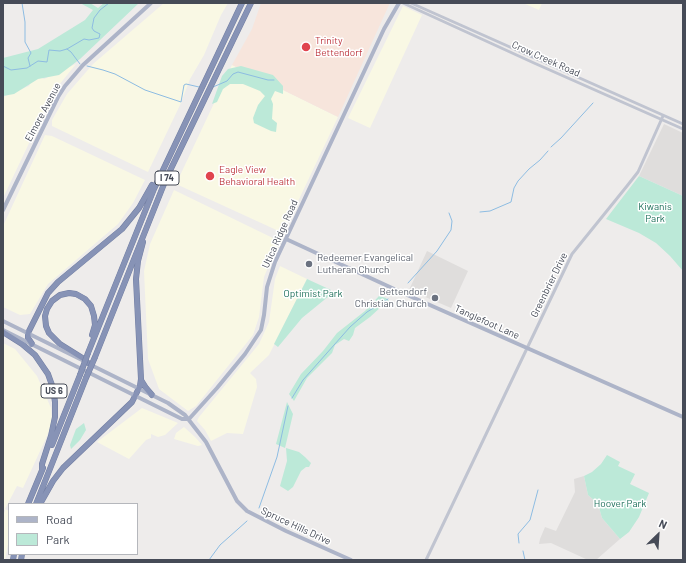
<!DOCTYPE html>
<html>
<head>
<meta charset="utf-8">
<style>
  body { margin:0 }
  #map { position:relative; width:686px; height:563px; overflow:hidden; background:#eeeceb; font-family:Barlow,sans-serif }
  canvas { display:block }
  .frame { position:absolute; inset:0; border:4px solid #464b57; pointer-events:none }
  .legend { position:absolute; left:8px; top:503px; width:130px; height:52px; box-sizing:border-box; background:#fff; border:1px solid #b5b7bc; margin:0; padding:5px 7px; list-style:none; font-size:12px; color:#464b57 }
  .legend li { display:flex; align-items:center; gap:8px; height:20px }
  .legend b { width:20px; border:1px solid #b5b7bc }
  .north { position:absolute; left:638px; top:515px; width:40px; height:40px; -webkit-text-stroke:3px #fff; paint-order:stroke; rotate:25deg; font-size:11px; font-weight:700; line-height:16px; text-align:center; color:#464b57 }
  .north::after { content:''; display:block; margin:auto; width:14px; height:18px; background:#464b57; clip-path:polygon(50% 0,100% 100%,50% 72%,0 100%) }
</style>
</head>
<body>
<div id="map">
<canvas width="686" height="563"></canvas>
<div class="frame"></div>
<ul class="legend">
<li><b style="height:5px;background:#adb4c8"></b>Road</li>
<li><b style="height:11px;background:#bce9d8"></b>Park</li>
</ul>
<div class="north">N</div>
</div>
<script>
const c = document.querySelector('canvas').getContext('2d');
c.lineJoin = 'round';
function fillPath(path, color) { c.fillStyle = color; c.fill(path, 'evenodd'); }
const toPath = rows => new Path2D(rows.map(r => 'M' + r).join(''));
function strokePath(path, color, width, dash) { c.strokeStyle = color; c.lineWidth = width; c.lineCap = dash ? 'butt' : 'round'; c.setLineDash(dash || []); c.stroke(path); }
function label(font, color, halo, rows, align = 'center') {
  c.font = font + ' Barlow,sans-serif'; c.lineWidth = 3; c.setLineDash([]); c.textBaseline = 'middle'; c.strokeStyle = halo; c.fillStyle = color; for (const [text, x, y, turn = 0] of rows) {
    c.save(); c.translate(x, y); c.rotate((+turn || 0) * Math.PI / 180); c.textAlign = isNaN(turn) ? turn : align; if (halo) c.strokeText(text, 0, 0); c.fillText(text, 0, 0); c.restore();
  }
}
const commercial = toPath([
  [164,3,228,3,221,15,204,55,190,79,180,105,148,172,52,126,52,120,67,94,93,64],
  [523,3,542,3,539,10],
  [403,6,422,15,370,128,348,118],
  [76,64,59,85,50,99,3,198,3,97,29,86,32,80,38,76,44,79],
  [232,65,338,117,283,233,176,184],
  [45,135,52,136,145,180,133,203,118,224,48,284,30,314,20,315,3,307,3,226],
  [174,190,279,241,264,277,259,317,253,335,196,406,188,411,159,389,148,359,144,271,150,244],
  [280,266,307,279,269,355,250,373,256,379,257,387,243,434,227,433,211,441,205,430,197,421,199,417,259,344,269,322,275,279],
  [3,343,15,349,37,376,51,408,52,422,47,436,23,488,17,486,5,509,9,511,9,539,5,560,3,560,3,517,5,510,3,509],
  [142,408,178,423,165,435,158,437,151,434,151,438,146,440,129,459,97,442],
  [184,427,196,438,202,445,198,446,174,439,176,433]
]);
const education = toPath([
  [664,124,683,133,683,196,639,176],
  [427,251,468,271,451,308,409,290],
  [584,476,588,495,598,504,602,518,620,539,596,560,588,560,551,543,539,544,540,539,545,527,556,531,575,492,574,479]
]);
const medical = toPath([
  [261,3,389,3,389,5,338,117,232,65,252,29]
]);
const green = toPath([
  [80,3,90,3,98,8,104,3,139,3,80,59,59,75,38,79,14,94,3,96,3,58,38,49,85,20,93,10],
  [241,66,273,75,283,86,283,94,275,91,271,99,273,104,272,119,277,123,276,132,271,131,254,123,253,118,258,105,265,96,260,91,243,84,230,84,223,89,217,102,212,104,222,76,228,69],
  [639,176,683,196,683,271,670,256,656,243,639,233,606,219],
  [307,279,331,290,329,296,302,318,278,347,274,344],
  [379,296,386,298,390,302,382,306,370,317,355,328,353,335,349,341,344,339,335,345,332,353,307,378,294,401,289,394,301,374,323,351,337,333,365,311],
  [287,402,293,414,285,448,276,444],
  [84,423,86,430,80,440,71,449,70,445,76,429],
  [286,448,299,452,305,457,311,463,309,467,306,467,301,471,293,487,288,491,280,486,287,461],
  [607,455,620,462,618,466,635,474,630,484,649,493,639,517,629,532,620,539,602,518,598,504,588,495,584,476,592,472,601,464]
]);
const stream = toPath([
  [22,3,25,22,25,42,31,53,28,58,30,66],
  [67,49,71,52,80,64],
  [3,66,11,70,27,68,38,61,47,62,49,50,60,51,67,49,84,39,89,40,99,38,100,34,94,31,92,28,94,18,100,10,109,3],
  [87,66,103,70,115,74,145,90,181,102,184,85,186,84,199,87],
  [213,87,227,81,233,74,238,72,268,80,274,80],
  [551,147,561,138,593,103],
  [480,212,490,211,511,202,514,188,518,181,529,169,540,160,548,151],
  [408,283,437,251,451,230,452,221,449,213],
  [292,398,303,380,350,327,367,312,388,299],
  [259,508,277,457,288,406],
  [519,543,518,534,530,520,538,490],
  [523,551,525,560],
  [209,560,220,545,247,521]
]);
const minor = toPath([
  [403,3,534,63,683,129],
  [411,3,683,124],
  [426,560,572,254,627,186,638,172,663,116]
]);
const major = toPath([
  [3,210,58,97,65,86,83,65,151,3],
  [286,239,405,294,683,417],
  [3,321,82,360],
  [3,330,182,419,189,419],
  [89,364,168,403,185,415,206,442,237,501,247,511,286,531,351,560],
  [189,419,217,388,245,354,261,330,264,315,267,287,275,262,384,29,399,3]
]);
const highway = toPath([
  [3,332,22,344,35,355,48,374,53,388,55,402,55,417,51,436,42,464,42,470],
  [32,344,28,338,28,333,48,293,58,282,122,229,139,208,152,185],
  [88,353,154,189,242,3],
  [95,357,166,179,251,3],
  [88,363,84,359,60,344,49,333,46,326,45,316,47,309,52,301,60,295,69,293,76,294,85,299,91,306,94,316,95,325,92,335],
  [141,380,146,388,152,395],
  [52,445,80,375],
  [28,504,43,468],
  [36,504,86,378],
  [40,504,53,481,63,468,132,402,140,386,141,379,136,279,138,261,143,242],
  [13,560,14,554],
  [21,560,22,554]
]);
const highwayBridge = toPath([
  [80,375,88,353],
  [86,378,95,357]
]);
const markers = [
  [306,47,5,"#e0444e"],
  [210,176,5,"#e0444e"],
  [309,264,4,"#6b7280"],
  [435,298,4,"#6b7280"]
];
const shields = [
  [167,178,24],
  [54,391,26]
];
const shieldNames = [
  ["I 74",167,178],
  ["US 6",54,391]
];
const healthNames = [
  ["Trinity",315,41],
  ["Bettendorf",315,53],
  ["Eagle View",219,170],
  ["Behavioral Health",219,182]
];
const streetNames = [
  ["Crow Creek Road",546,59,24],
  ["Elmore Avenue",43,112,-62],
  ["Utica Ridge Road",280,234,-66],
  ["Greenbrier Drive",549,285,-64],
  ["Tanglefoot Lane",487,322,24],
  ["Spruce Hills Drive",296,526,25]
];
const parkNames = [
  ["Kiwanis",655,207],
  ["Park",655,219],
  ["Optimist Park",313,294],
  ["Hoover Park",620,504]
];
const worshipNames = [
  ["Redeemer Evangelical",317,258],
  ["Lutheran Church",317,270],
  ["Bettendorf",427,292,"right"],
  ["Christian Church",427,304,"right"]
];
fillPath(commercial, '#f9f8e4');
fillPath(education, '#dfdddc');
fillPath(medical, '#f7e5dc');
fillPath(green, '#bce9d8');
strokePath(stream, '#8dbce2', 1);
strokePath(highway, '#727ea2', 6);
strokePath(minor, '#c0c4d0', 3);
strokePath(major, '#adb4c8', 4);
strokePath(highway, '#8793b6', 5);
strokePath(highwayBridge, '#727ea2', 6, []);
strokePath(highwayBridge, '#8793b6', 5);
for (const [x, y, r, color] of markers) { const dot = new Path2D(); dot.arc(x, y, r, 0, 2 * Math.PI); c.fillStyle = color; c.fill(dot); strokePath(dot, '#fff', 1.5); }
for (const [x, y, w] of shields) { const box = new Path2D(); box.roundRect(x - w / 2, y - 7, w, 14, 3); c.fillStyle = '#fff'; c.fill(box); strokePath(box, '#464b57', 1); }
label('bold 9px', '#464b57', null, shieldNames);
label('10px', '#be3a42', '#fff', healthNames, 'left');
label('10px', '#464b57', '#fff', streetNames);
label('10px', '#1e705b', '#fff', parkNames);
label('10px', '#5b616d', '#fff', worshipNames, 'left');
</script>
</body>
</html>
